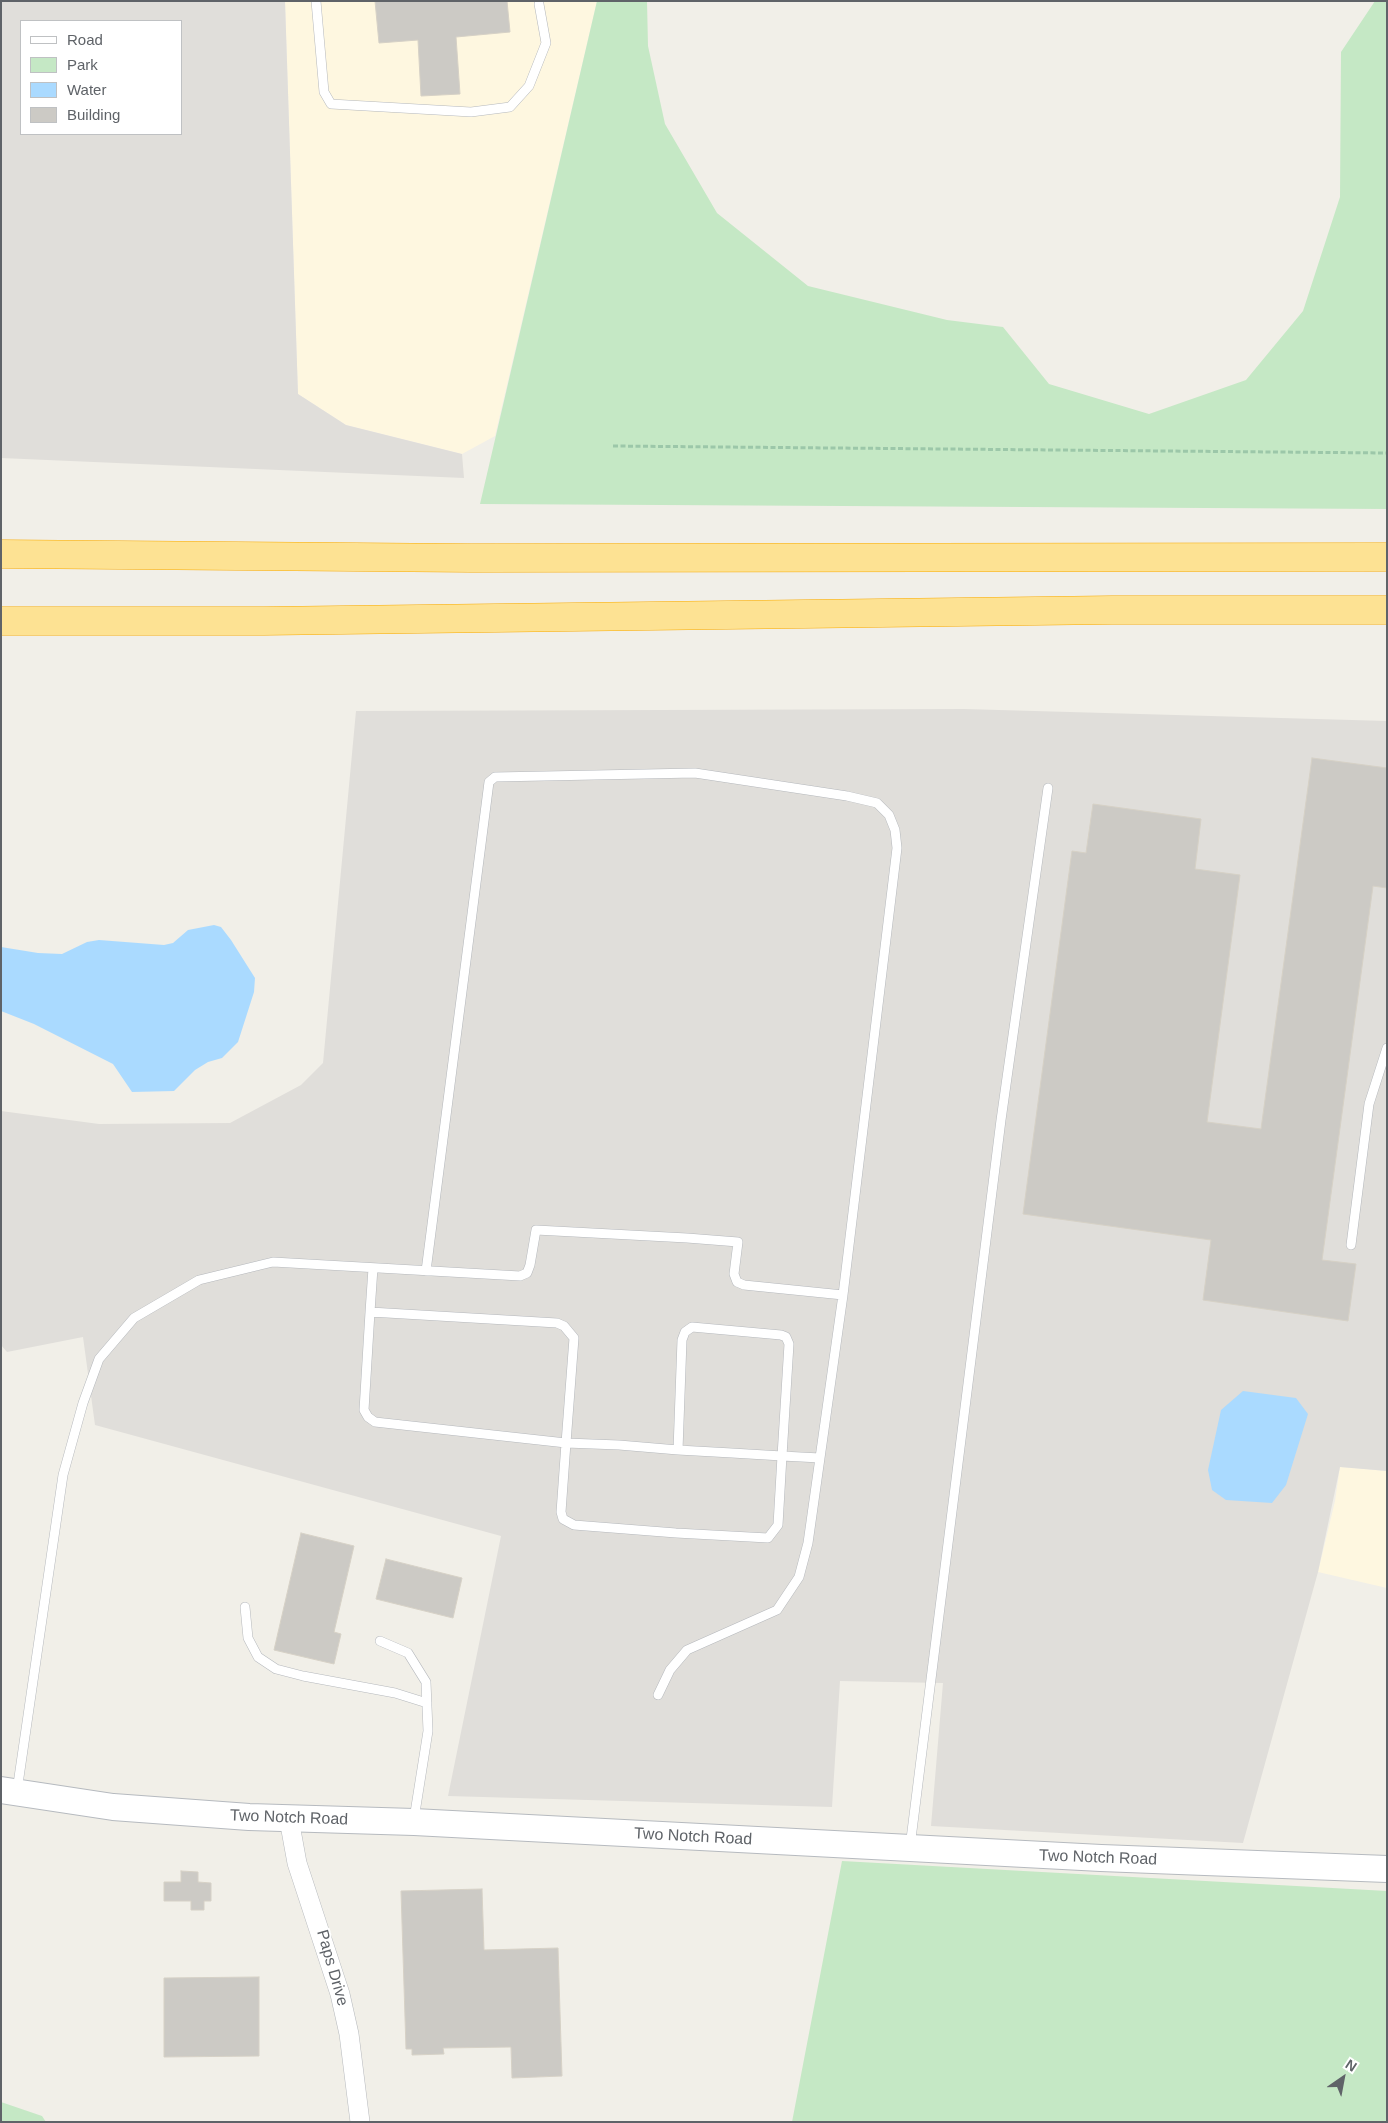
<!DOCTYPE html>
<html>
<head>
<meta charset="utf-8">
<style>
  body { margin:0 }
  #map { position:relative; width:1388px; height:2123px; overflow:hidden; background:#f1efe8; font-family:Arial,sans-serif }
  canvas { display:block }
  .frame { position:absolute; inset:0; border:2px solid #5f6368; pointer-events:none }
  .legend { position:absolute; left:20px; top:20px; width:162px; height:115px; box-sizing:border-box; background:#fff; border:1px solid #bfc1c3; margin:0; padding:6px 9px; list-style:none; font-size:15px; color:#5f6368 }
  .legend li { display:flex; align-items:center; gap:10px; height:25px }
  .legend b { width:25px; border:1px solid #bfc1c3 }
  .north { position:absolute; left:1318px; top:2053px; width:50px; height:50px; -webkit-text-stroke:4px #fff; paint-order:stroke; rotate:33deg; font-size:14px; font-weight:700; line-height:20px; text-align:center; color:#5f6368 }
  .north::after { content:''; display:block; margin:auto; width:18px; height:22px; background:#5f6368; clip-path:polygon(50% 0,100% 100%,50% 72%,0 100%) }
</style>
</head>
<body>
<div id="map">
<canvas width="1388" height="2123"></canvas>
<div class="frame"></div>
<ul class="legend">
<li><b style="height:6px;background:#fff"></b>Road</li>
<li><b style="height:14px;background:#c5e8c5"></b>Park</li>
<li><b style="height:14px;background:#aadaff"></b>Water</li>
<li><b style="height:14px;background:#cccac5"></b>Building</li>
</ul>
<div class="north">N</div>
</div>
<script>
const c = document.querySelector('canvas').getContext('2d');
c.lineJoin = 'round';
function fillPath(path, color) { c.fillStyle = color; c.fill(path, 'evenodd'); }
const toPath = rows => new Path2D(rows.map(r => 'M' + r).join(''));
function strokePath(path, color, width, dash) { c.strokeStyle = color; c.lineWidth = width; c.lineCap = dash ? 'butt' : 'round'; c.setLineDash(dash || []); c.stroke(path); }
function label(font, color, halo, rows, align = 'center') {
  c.font = font + ' Arial,sans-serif'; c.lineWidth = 4; c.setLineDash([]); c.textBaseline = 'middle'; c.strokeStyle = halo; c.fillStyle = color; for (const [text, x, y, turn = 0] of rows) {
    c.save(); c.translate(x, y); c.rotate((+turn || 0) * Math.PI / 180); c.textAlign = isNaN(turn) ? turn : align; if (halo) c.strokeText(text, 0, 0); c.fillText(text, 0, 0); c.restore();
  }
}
const commercial = toPath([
  [285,1,597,1,495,436,462,454,346,425,298,394],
  [1340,1467,1387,1471,1387,1588,1318,1572,1335,1501]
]);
const industrial = toPath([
  [1,1,285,1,298,394,346,425,462,454,464,478,1,458],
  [21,21,181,21,181,134,21,134],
  [964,709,1387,721,1387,1471,1340,1467,1318,1572,1243,1843,931,1826,943,1683,840,1681,832,1807,448,1796,501,1536,95,1425,83,1337,7,1352,1,1345,1,1111,99,1124,230,1123,301,1085,323,1063,356,711]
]);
const green = toPath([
  [597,1,647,1,648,46,665,124,717,213,808,286,947,320,1003,327,1049,384,1149,414,1246,380,1303,311,1340,197,1341,52,1375,1,1387,1,1387,509,480,504],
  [842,1861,1387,1891,1387,2122,792,2122],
  [1,2102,42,2116,46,2122,1,2122]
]);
const water = toPath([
  [214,925,221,927,231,940,255,978,254,992,238,1042,222,1058,208,1062,195,1070,174,1091,132,1092,113,1064,34,1024,1,1011,1,947,38,953,62,954,87,942,99,940,164,945,173,943,188,930],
  [1243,1391,1296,1398,1308,1414,1286,1485,1272,1503,1226,1500,1212,1490,1208,1470,1221,1410]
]);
const building = toPath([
  [375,1,507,1,510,32,456,37,460,94,421,96,418,40,379,43,375,1],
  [1312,758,1387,768,1387,888,1373,886,1322,1260,1356,1264,1348,1321,1203,1300,1211,1240,1023,1214,1072,851,1086,853,1093,804,1201,819,1195,869,1240,875,1207,1122,1261,1129,1312,758],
  [301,1533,354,1546,334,1632,341,1634,334,1664,274,1650,301,1533],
  [386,1559,462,1578,453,1618,376,1599,386,1559],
  [181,1871,198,1872,198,1882,211,1883,211,1901,204,1901,204,1910,191,1910,191,1901,164,1901,164,1882,181,1882,181,1871],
  [482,1889,484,1950,558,1948,562,2076,512,2078,511,2047,443,2048,444,2054,412,2055,412,2049,406,2049,401,1891,482,1889],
  [259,1977,259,2056,164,2057,164,1978,259,1977]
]);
const path = toPath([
  [613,446,1387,453]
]);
const lane = toPath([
  [316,1,324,92,331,104,471,112,510,107,529,86,546,43,539,4],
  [1351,1245,1369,1104,1387,1048],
  [426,1271,489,782,495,777,695,773,847,796,877,803,889,815,895,830,897,848,843,1295],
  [370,1312,373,1268],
  [678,1450,682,1340,685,1332,692,1327,781,1335,786,1337,789,1344,782,1456,778,1525,768,1538,676,1533,574,1525,563,1519,561,1512,566,1443,574,1338,564,1326,557,1323,370,1312,364,1410,368,1417,375,1422,566,1443,619,1445,678,1450,732,1453,782,1456,820,1458],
  [245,1607,248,1638,258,1657,276,1669,303,1676,395,1693,427,1703],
  [380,1641,408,1653,426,1682,428,1731,414,1819],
  [17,1791,63,1475,83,1403,99,1359,134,1318,199,1280,273,1262,520,1276,527,1273,530,1265,536,1230,687,1238,738,1242,734,1274,737,1282,744,1285,843,1295,808,1543,799,1577,777,1610,687,1650,670,1670,658,1695],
  [910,1847,1001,1120,1048,788]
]);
const street = toPath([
  [289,1819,297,1863,340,1994,349,2034,360,2122]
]);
const secondary = toPath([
  [1,1790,113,1807,249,1817,414,1822,1101,1858,1387,1869]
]);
const highway = toPath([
  [1,554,471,558,1387,557],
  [1,621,264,621,1112,610,1387,610]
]);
const streetNames = [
  ["Two Notch Road",289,1818,2],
  ["Two Notch Road",693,1837,3],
  ["Two Notch Road",1098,1858,2],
  ["Paps Drive",332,1968,74]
];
fillPath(commercial, '#fef7e0');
fillPath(industrial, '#e0deda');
fillPath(green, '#c5e8c5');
fillPath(water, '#aadaff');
fillPath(building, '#cccac5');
strokePath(building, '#d6d1c6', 1);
strokePath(lane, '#b5b8bc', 10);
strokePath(street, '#b5b8bc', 20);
strokePath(secondary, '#b6babf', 28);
strokePath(highway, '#f9ab00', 29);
strokePath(path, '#9cc7a9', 3, [5, 2.5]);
strokePath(lane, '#fff', 9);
strokePath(street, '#fff', 19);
strokePath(secondary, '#fff', 26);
strokePath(highway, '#fde293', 28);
label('16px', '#5f6368', '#fff', streetNames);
</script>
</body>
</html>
